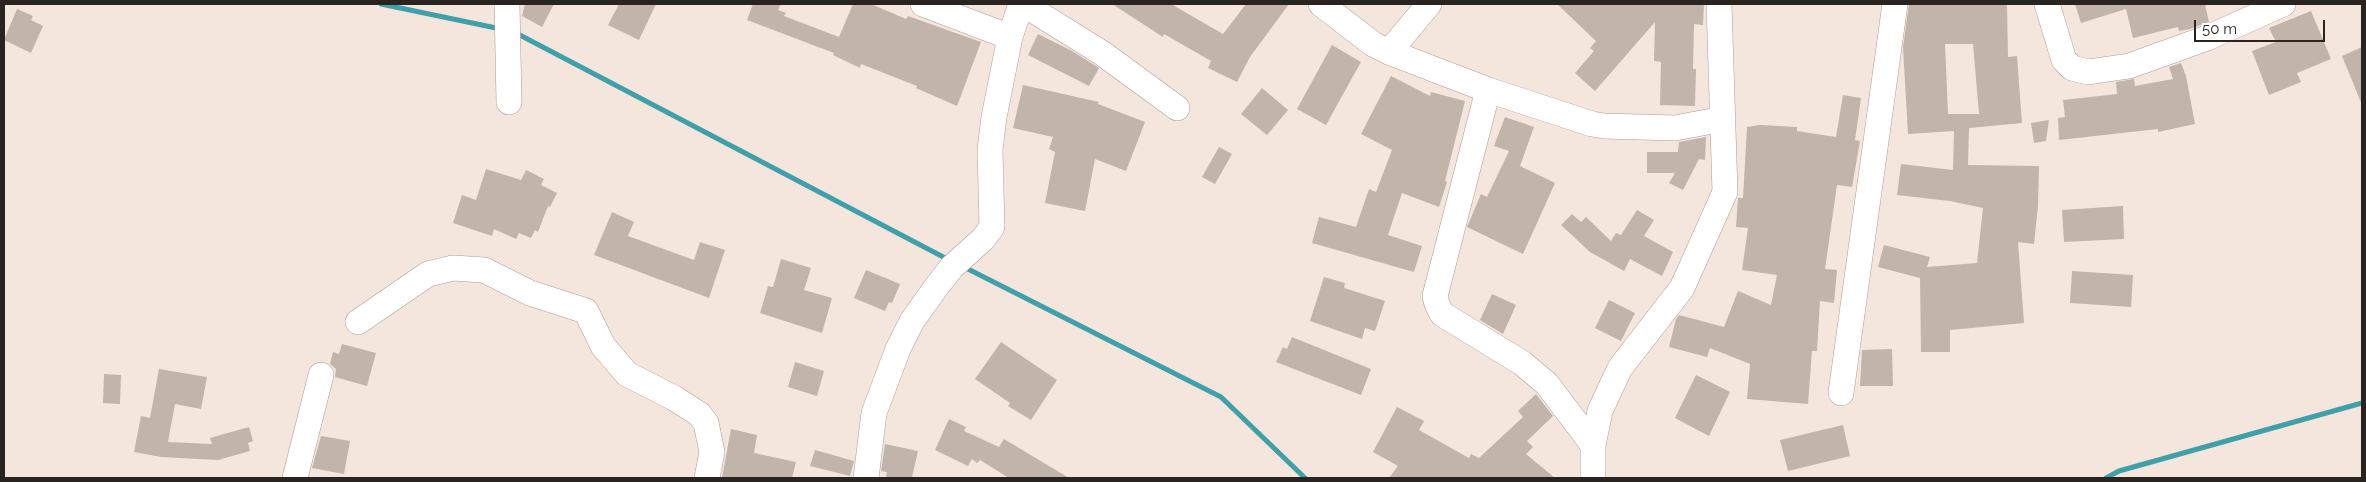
<!DOCTYPE html>
<html>
<head>
<meta charset="utf-8">
<style>
  body { margin:0 }
  #map { position:relative; width:2366px; height:482px; overflow:hidden; background:#f4e6dc; font-family:Raleway,sans-serif }
  canvas { display:block }
  .frame { position:absolute; inset:0; border:5px solid #292420; pointer-events:none }
  .scale { position:absolute; left:2194px; top:20px; width:131px; height:22px; box-sizing:border-box; border:2px solid #292420; border-top:0; padding-left:6px; font-size:15px; line-height:18px; white-space:nowrap; color:#292420; -webkit-text-stroke:4px #fff; paint-order:stroke }
</style>
</head>
<body>
<div id="map">
<canvas width="2366" height="482"></canvas>
<div class="frame"></div>
<div class="scale">50 m</div>
</div>
<script>
const c = document.querySelector('canvas').getContext('2d');
c.lineJoin = 'round';
const toPath = rows => new Path2D(rows.map(r => 'M' + r).join(''));
function strokePath(path, color, width, dash) { c.strokeStyle = color; c.lineWidth = width; c.lineCap = dash ? 'butt' : 'round'; c.setLineDash(dash || []); c.stroke(path); }
function fillPath(path, color) { c.fillStyle = color; c.fill(path, 'evenodd'); }
const stream = toPath([
  [381,4,501,29],
  [516,33,949,260],
  [964,267,1221,397,1305,478],
  [2106,478,2119,471,2362,403]
]);
const building = toPath([
  [525,4,554,4,542,27,522,16],
  [619,4,656,4,639,40,608,25],
  [753,4,781,4,778,10,786,13,784,16,839,37,853,4,871,4,906,19,908,16,981,42,957,106,916,88,917,86,861,64,860,68,833,55,834,53,747,20],
  [1112,4,1171,4,1223,34,1246,4,1289,4,1250,57,1237,82,1208,68,1211,61,1164,34,1163,37],
  [1557,4,1704,4,1703,25,1694,24,1693,69,1696,69,1695,106,1660,105,1661,62,1654,61,1655,22,1595,91,1575,73,1594,51,1590,48,1596,41],
  [1909,4,2007,4,2008,57,2017,56,2022,123,1969,128,1968,165,2039,166,2038,206,2034,244,2018,242,2024,323,1950,330,1950,352,1921,352,1920,278,1878,267,1884,245,1930,257,1927,267,1977,263,1983,208,1950,201,1897,195,1901,164,1953,170,1954,131,1908,134,1903,47],
  [1945,44,1973,44,1979,114,1948,114],
  [2075,4,2205,4,2209,22,2190,29,2179,31,2178,27,2133,38,2126,9,2081,23],
  [17,9,33,16,31,20,43,26,31,53,4,40],
  [2311,11,2331,59,2297,73,2301,82,2269,95,2252,51,2276,42,2269,28],
  [1038,34,1072,51,1099,68,1089,86,1028,55],
  [1332,45,1361,62,1326,125,1297,109],
  [2362,47,2362,105,2342,56],
  [2181,63,2186,76,2195,124,2158,132,2158,129,2059,140,2058,118,2065,117,2063,100,2117,94,2116,82,2134,79,2135,86,2173,79,2169,67],
  [1391,76,1430,96,1431,92,1465,101,1445,181,1447,182,1439,207,1402,193,1388,235,1422,246,1414,272,1312,243,1319,217,1356,227,1369,189,1376,192,1392,150,1361,134],
  [1023,85,1099,102,1098,104,1145,122,1126,171,1095,159,1085,211,1045,203,1055,152,1049,149,1053,137,1013,128],
  [1262,88,1288,110,1267,135,1241,114],
  [1843,95,1861,98,1855,140,1860,141,1852,187,1837,185,1825,269,1837,270,1834,303,1820,301,1817,351,1812,351,1808,404,1747,399,1750,364,1710,348,1707,357,1669,347,1676,319,1679,315,1724,327,1738,291,1771,305,1777,275,1742,270,1748,228,1736,227,1738,198,1743,198,1747,127,1760,125,1797,127,1797,131,1836,137],
  [1505,117,1534,127,1520,166,1555,183,1523,254,1467,227,1481,194,1487,197,1509,151,1494,146],
  [2049,120,2046,141,2034,143,2031,123],
  [1706,137,1705,160,1699,159,1683,190,1669,183,1675,173,1647,173,1647,152,1678,152,1679,142],
  [1219,147,1232,154,1215,184,1202,177],
  [486,169,521,180,526,170,544,179,541,185,557,193,550,207,548,206,538,232,535,230,531,238,519,233,516,239,494,229,492,236,453,223,462,195,476,200],
  [2123,206,2124,239,2064,242,2062,210],
  [1637,210,1654,220,1644,236,1673,252,1662,276,1630,259,1624,271,1590,252,1561,225,1572,214,1581,222,1586,217,1611,241,1616,233,1621,235],
  [612,212,634,222,628,236,694,260,700,242,725,250,709,298,594,255],
  [781,259,811,268,804,290,832,298,822,333,760,313,768,286,773,287],
  [866,270,900,284,892,303,889,302,885,311,854,298],
  [2072,271,2133,275,2131,307,2070,303],
  [1324,277,1345,283,1344,288,1385,301,1375,331,1365,328,1362,339,1310,321],
  [1492,294,1516,305,1503,334,1480,320],
  [1609,300,1635,313,1621,341,1595,328],
  [1292,337,1371,369,1361,395,1276,362,1283,347,1287,349],
  [1001,342,1057,380,1031,420,1008,406,1010,403,975,379],
  [342,344,376,353,367,386,335,377,336,369,330,364,333,352,339,354],
  [1892,349,1893,386,1860,386,1862,350],
  [795,362,824,371,817,396,788,387],
  [159,369,207,377,201,409,175,404,168,442,212,444,210,438,249,427,253,441,248,443,250,451,218,460,161,457,134,452,141,416,150,418],
  [104,374,121,375,120,404,103,403],
  [1696,375,1730,392,1709,436,1675,418],
  [1536,394,1553,416,1527,441,1533,447,1526,454,1555,478,1389,478,1398,466,1373,452,1397,407,1424,421,1419,430,1469,458,1471,454,1479,458,1523,417,1518,411],
  [949,419,966,427,964,431,999,447,1004,439,1069,478,1009,478,980,460,977,463,972,459,968,466,935,450],
  [1843,425,1850,456,1788,471,1780,440],
  [731,429,757,435,754,453,796,462,792,478,722,478],
  [321,436,350,441,344,474,312,468],
  [885,444,918,451,912,477,886,478,887,472,881,471],
  [815,450,854,461,850,476,810,466]
]);
const minor = toPath([
  [507,4,509,102],
  [923,4,1010,37],
  [1023,4,1102,53,1177,108],
  [1321,4,1373,44,1389,52,1488,90,1592,124,1604,126,1675,128,1723,119],
  [2047,4,2064,60,2072,68,2088,72,2129,66,2207,38,2283,4],
  [1389,52,1429,4],
  [1488,90,1435,296,1437,304,1442,314,1522,363,1547,384,1593,445],
  [358,322,428,274,453,268,484,270,530,293,586,311,603,346,627,374,674,398,699,414,706,423,712,452,707,478],
  [1841,393,1895,4],
  [295,478,321,375],
  [866,478,874,413,898,349,912,321,937,286,952,267,983,239,992,227,990,150,994,117,1010,37,1021,4],
  [1593,478,1593,445,1600,411,1612,385,1620,368,1682,288,1725,192,1719,4]
]);
strokePath(stream, '#40a0aa', 5);
fillPath(building, '#c1b4ab');
strokePath(minor, '#ab9e95', 26);
strokePath(minor, '#fff', 25);
</script>
</body>
</html>
